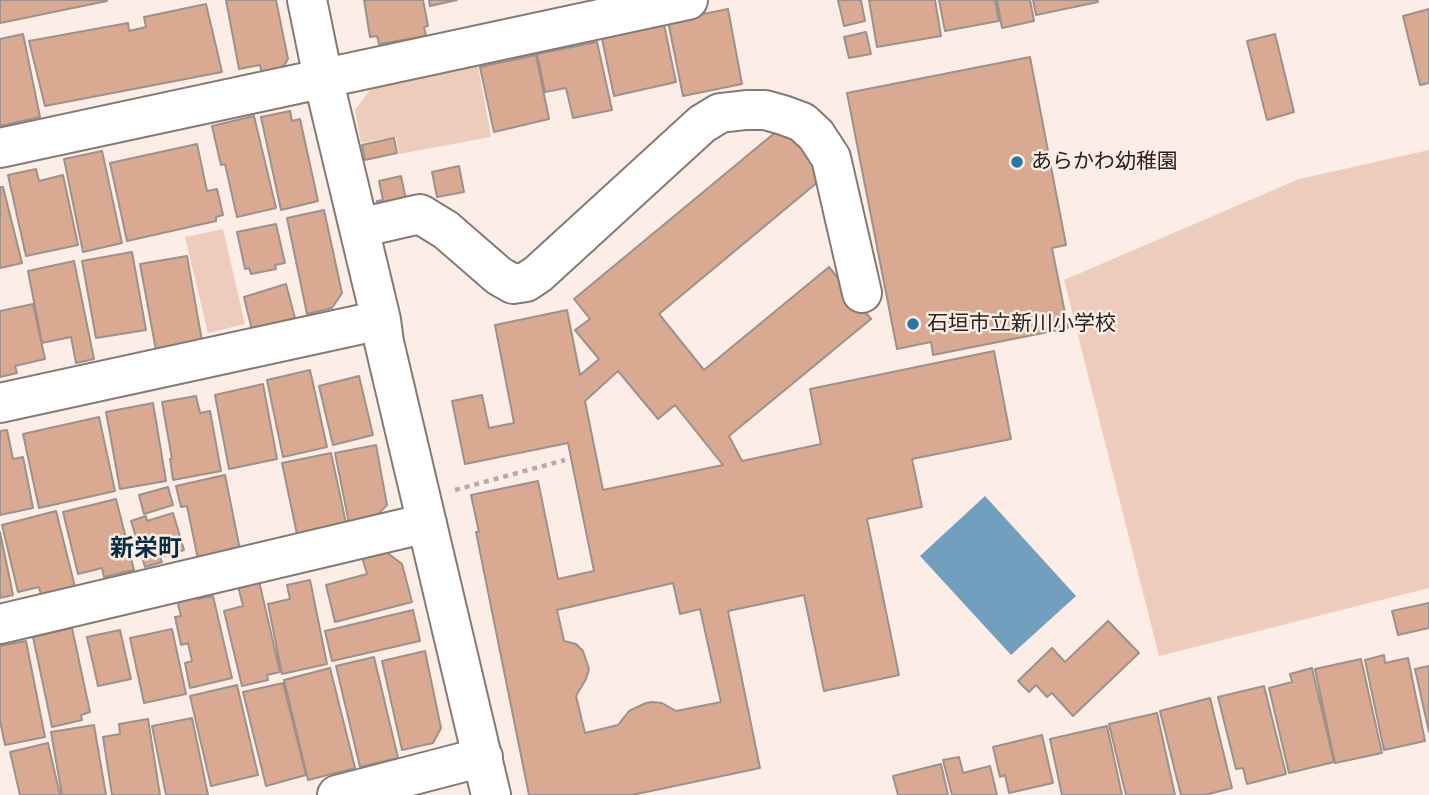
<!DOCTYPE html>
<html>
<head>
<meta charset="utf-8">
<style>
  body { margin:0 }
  canvas { display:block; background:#fceee7 }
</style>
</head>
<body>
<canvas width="1429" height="795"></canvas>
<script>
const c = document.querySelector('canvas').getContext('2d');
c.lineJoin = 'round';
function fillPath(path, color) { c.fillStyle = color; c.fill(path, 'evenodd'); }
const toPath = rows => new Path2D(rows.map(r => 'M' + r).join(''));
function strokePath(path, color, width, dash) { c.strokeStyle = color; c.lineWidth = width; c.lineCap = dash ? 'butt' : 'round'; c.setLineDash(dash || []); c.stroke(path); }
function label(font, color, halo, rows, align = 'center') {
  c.font = font + ' "Noto Serif","Noto Sans JP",serif'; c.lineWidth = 5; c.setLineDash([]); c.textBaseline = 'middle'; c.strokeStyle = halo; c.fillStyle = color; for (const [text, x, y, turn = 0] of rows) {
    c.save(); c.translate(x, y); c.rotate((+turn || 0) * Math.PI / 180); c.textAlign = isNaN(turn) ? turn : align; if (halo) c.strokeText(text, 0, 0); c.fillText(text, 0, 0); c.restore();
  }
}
const green = toPath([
  [478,66,491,137,399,154,396,137,361,143,355,110,372,87],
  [1429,150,1429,588,1159,656,1064,280,1299,179],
  [223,229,245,324,208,333,185,237]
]);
const water = toPath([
  [985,496,1076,596,1011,655,920,556]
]);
const building = toPath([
  [0,0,107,0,107,1,0,23,0,0],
  [226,0,276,0,288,59,280,72,262,75,260,65,239,69,226,0],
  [364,0,423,0,428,26,424,27,426,36,379,44,377,36,370,37,364,0],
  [429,0,457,0,430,6,429,0],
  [838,0,861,0,865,21,844,26,838,0],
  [869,0,935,0,941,36,877,47,869,0],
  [939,0,995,0,999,21,945,31,939,0],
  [997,0,1030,0,1034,21,1002,28,997,0],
  [1033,0,1097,0,1098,2,1036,15,1033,0],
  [206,4,222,72,45,106,29,41,128,23,129,31,146,27,144,17,206,4],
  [728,9,742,84,683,96,668,21,728,9],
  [1429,9,1429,83,1420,85,1403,16,1429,9],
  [663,20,676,82,614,96,601,34,663,20],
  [866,32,871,54,849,58,844,37,866,32],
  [23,34,40,117,0,126,0,39,23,34],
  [1275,34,1294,112,1267,120,1247,41,1275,34],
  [597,42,612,110,573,118,566,88,545,92,537,54,597,42],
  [536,55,549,119,494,132,480,67,536,55],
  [1030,57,1066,245,1052,248,1068,328,933,355,931,342,897,349,847,93,1030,57],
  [290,111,292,121,300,119,318,201,281,210,261,117,290,111],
  [254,116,276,208,237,217,225,164,221,165,212,126,254,116],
  [783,126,825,176,659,314,704,370,829,267,871,319,729,436,742,461,821,444,810,389,994,351,1011,439,912,459,922,507,867,519,899,675,824,691,804,595,728,611,760,768,632,795,529,795,476,532,479,532,471,495,538,481,558,579,594,571,568,443,465,464,452,401,482,395,489,428,514,423,495,325,567,310,580,375,599,359,575,330,590,319,574,299,783,126],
  [618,371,658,419,675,405,723,465,603,490,585,401,618,371],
  [673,583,680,614,700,609,721,702,676,711,662,703,652,702,646,703,629,711,618,725,585,733,576,696,586,679,589,669,583,651,576,644,564,641,557,610,673,583],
  [394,138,397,153,365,160,362,145,394,138],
  [197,144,207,191,217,189,223,215,216,217,216,221,127,241,110,163,197,144],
  [102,151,122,243,83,252,64,159,102,151],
  [459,166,464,192,437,197,432,172,459,166],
  [36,169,39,181,63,175,78,245,26,256,8,175,36,169],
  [401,176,407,204,379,210,377,201,383,200,379,181,401,176],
  [0,187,3,187,22,263,0,268,0,187],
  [324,210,342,293,332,308,307,314,287,218,324,210],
  [276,224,285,263,275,265,276,269,251,274,249,268,245,269,237,232,276,224],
  [132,252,146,330,96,338,82,261,132,252],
  [187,256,202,341,156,350,140,264,187,256],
  [74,261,94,359,76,363,71,337,42,343,28,271,74,261],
  [286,284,295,318,252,330,244,297,286,284],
  [33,304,45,359,15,366,17,373,0,377,0,311,33,304],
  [310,370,327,447,283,457,267,380,310,370],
  [359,376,373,435,333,445,319,386,359,376],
  [263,384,277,459,229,469,215,395,263,384],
  [196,396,200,413,210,411,221,471,173,480,170,459,172,459,162,402,196,396],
  [153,403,166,481,120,489,106,412,153,403],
  [99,417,115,491,39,508,23,434,99,417],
  [7,430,13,459,23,457,33,508,0,515,0,431,7,430],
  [376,445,387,505,374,518,349,523,335,453,376,445],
  [331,453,346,523,297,534,282,463,331,453],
  [225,475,240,550,198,559,187,506,181,507,176,486,225,475],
  [168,487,173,505,144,514,139,495,168,487],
  [116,499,134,570,104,577,102,568,78,574,63,512,116,499],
  [56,511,76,591,42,599,39,587,18,592,2,525,56,511],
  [173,513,184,550,160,557,162,562,145,567,131,521,146,516,147,521,173,513],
  [0,532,13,595,0,598,0,532],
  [385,551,402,564,412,602,335,622,326,585,367,574,362,557,385,551],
  [310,580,327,664,282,674,268,604,290,599,287,585,310,580],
  [259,581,280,672,267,675,268,680,242,686,224,611,243,606,238,586,259,581],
  [195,591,197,599,213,596,232,678,190,688,185,663,192,661,188,643,181,645,175,617,181,616,176,596,195,591],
  [1429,603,1429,628,1398,635,1392,611,1429,603],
  [413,610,420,641,332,661,325,631,413,610],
  [1108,621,1139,653,1073,716,1052,693,1047,697,1036,685,1029,692,1018,681,1052,648,1065,662,1108,621],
  [72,628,90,712,81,715,82,720,52,727,33,637,72,628],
  [172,629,186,694,144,703,130,638,172,629],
  [120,630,131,679,98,686,87,637,120,630],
  [26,641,45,737,5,745,0,721,0,646,26,641],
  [425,651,441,728,433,743,402,750,382,661,425,651],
  [1384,655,1385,663,1408,658,1425,741,1384,750,1365,660,1384,655],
  [374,657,398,758,360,767,336,666,374,657],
  [1361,659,1382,753,1335,763,1315,669,1361,659],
  [1429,666,1429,732,1415,669,1429,666],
  [330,668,355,768,308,780,284,680,330,668],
  [1312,668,1334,762,1289,773,1269,688,1292,682,1290,674,1312,668],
  [283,683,306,775,266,786,243,692,283,683],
  [237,685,258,775,211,786,190,696,237,685],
  [1264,686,1286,774,1247,784,1243,768,1236,769,1218,697,1264,686],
  [1210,698,1232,788,1205,795,1181,795,1160,711,1210,698],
  [1157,713,1175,795,1126,795,1109,724,1157,713],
  [192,718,208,795,166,795,152,726,192,718],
  [148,719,160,795,112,795,103,737,120,734,119,724,148,719],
  [94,725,106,795,62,795,51,732,94,725],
  [1107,726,1122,795,1062,795,1050,739,1107,726],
  [1042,735,1053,783,1009,793,1005,775,1000,777,993,747,1042,735],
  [48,743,60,795,20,795,10,752,48,743],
  [959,757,963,773,990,766,997,795,952,795,943,760,959,757],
  [941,764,948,795,898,795,893,776,941,764]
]);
const path = toPath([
  [455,490,565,460]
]);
const minor = toPath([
  [307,0,323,78,381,320,384,342,491,795],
  [0,148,688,0],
  [359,228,420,214,446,230,499,276,513,284,526,282,538,274,702,124,720,113,746,110,765,110,783,115,802,122,816,135,831,158,862,293],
  [0,403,381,320],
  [0,624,427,523],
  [337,795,483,757]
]);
const markers = [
  [1017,162,7,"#2578a9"],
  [913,324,7,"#2578a9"]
];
const poiNames = [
  ["あらかわ幼稚園",1031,162],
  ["石垣市立新川小学校",927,324]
];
const quarterNames = [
  ["新栄町",146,549]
];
fillPath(green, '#ecb');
fillPath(water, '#739fbe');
fillPath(building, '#daa991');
strokePath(building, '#9e918b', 2);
strokePath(minor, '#867a74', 42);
strokePath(path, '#b5aaa5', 4.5, [5, 5]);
strokePath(minor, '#fff', 38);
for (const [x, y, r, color] of markers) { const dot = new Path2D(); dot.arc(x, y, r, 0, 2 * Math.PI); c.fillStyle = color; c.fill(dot); strokePath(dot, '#fceee7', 2.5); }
label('21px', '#282320', '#fceee7', poiNames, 'left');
label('bold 24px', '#052e45', '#fceee7', quarterNames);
</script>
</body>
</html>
